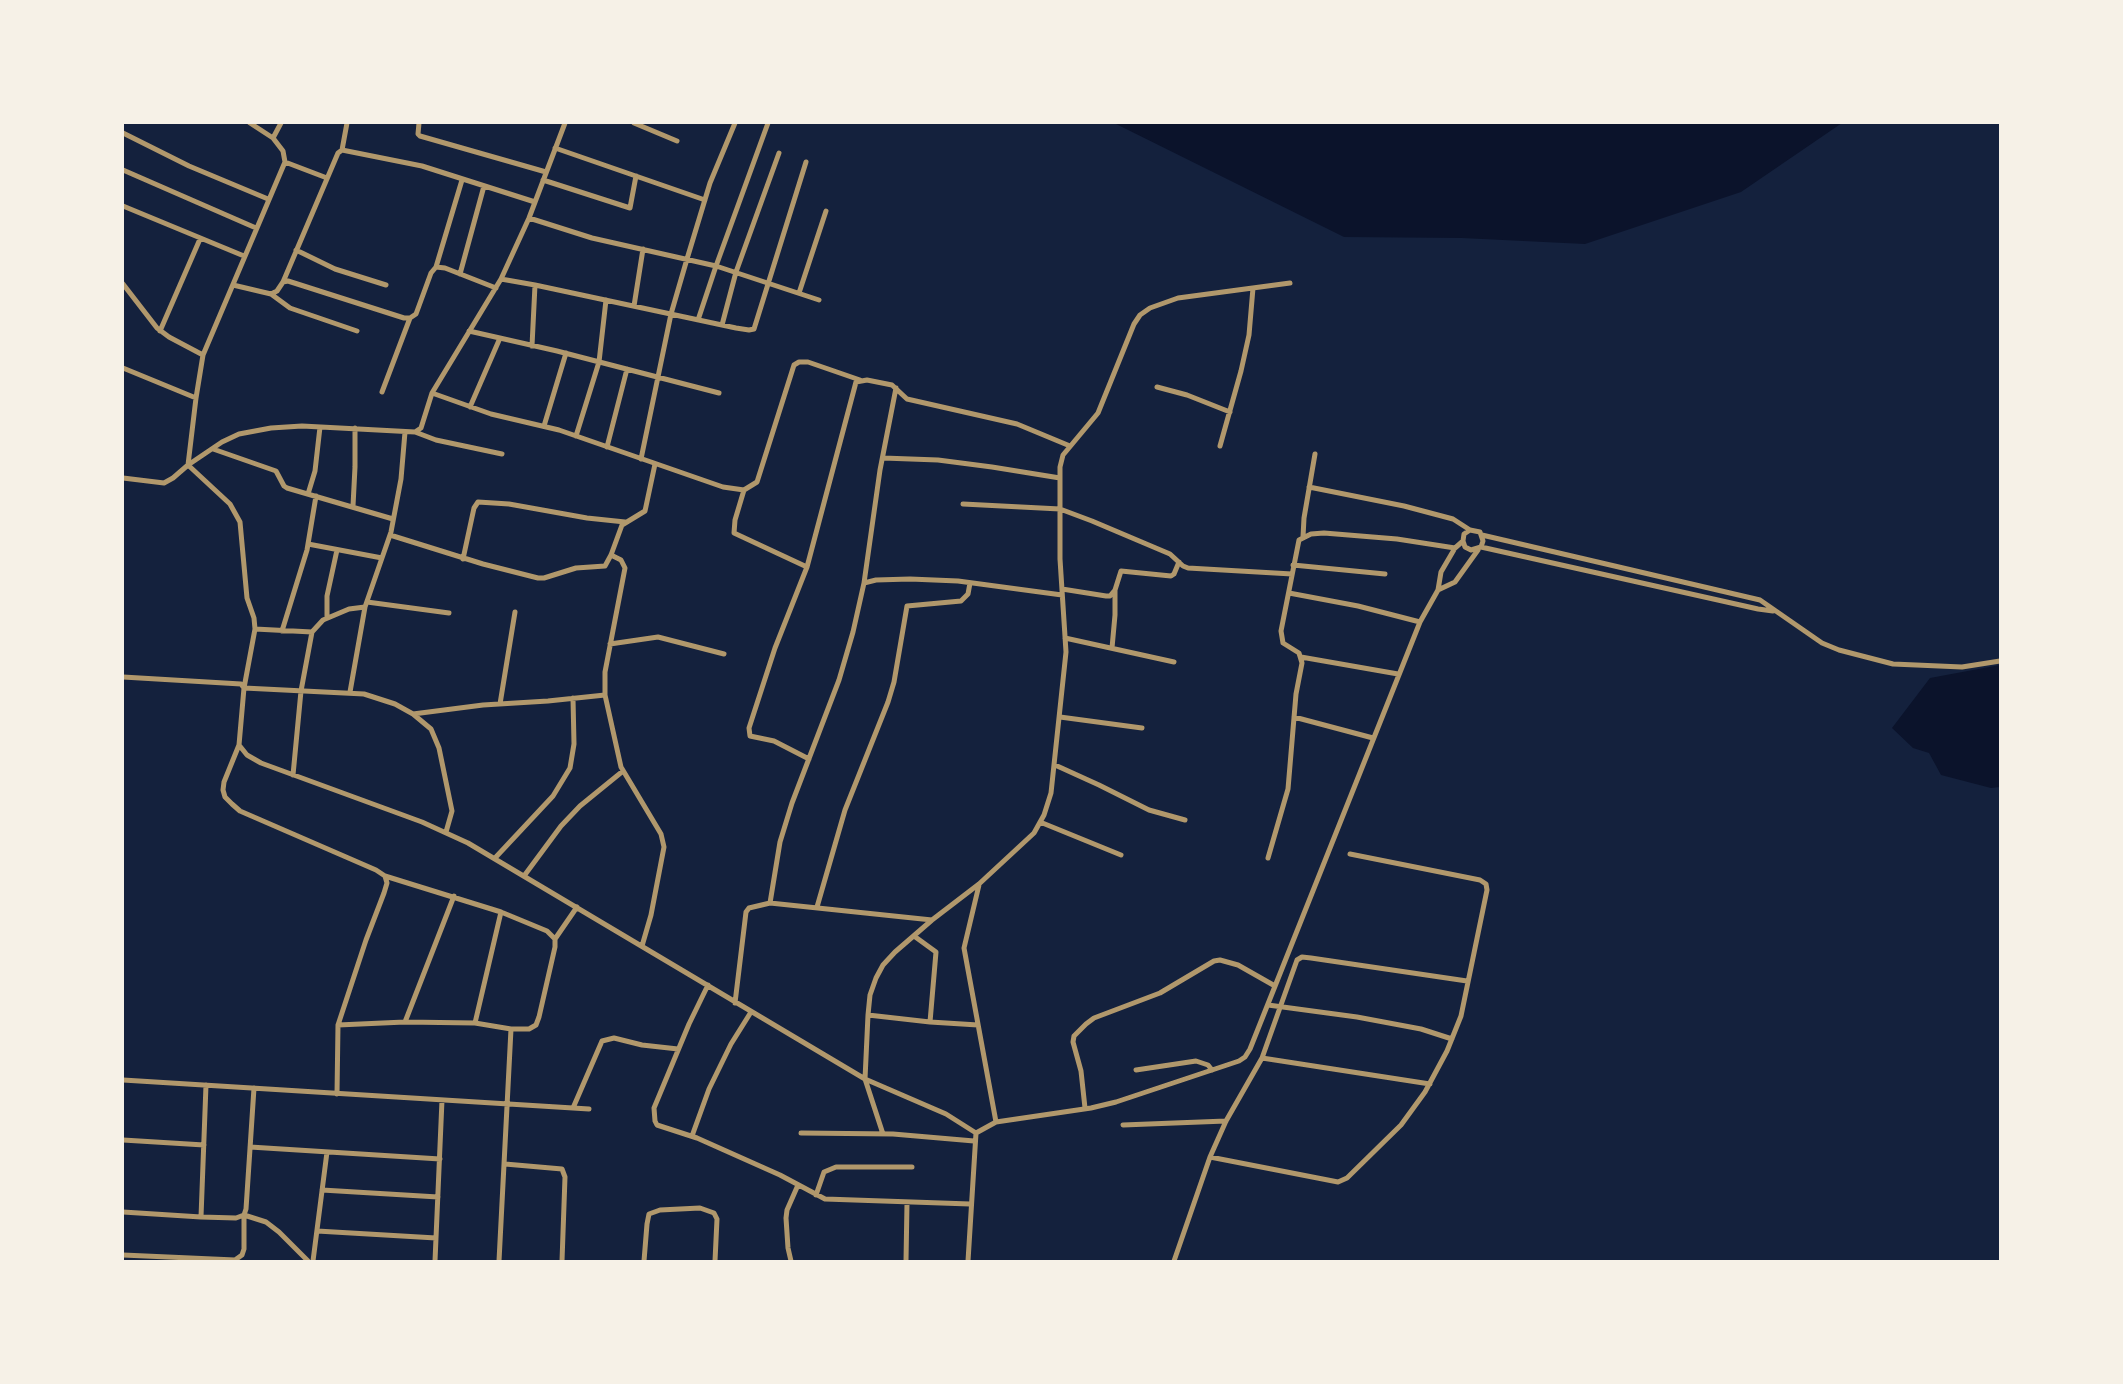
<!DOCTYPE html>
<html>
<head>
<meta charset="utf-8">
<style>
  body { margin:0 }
  #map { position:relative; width:2123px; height:1384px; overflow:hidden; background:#14213d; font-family:"Roboto Condensed",sans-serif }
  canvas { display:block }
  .frame { position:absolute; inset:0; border:124px solid #f6f1e7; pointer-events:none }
</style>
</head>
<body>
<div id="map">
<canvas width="2123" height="1384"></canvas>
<div class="frame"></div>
</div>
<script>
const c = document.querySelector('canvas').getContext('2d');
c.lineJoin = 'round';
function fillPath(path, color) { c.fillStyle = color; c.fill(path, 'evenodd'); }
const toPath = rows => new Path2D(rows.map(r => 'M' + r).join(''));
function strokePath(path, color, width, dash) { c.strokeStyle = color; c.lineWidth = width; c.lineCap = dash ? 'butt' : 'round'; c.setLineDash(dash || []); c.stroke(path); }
const water = toPath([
  [1114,123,1842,123,1741,192,1585,244,1462,238,1344,237],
  [2000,665,2000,787,1991,788,1941,775,1929,753,1913,748,1892,728,1930,678]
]);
const minor = toPath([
  [250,123,273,138,283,151,285,162,203,355,196,398,188,465,230,504,240,522,247,598,254,618,255,629,244,688,364,694,395,704,413,714,431,729,439,748,452,811,446,832],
  [419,123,418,134,420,136,546,172],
  [634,123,677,141],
  [123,133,189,166,268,199],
  [273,138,281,123],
  [555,148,705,200],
  [342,150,347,123],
  [285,162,327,178],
  [123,170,256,228],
  [543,180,630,208,636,176],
  [123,206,244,256],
  [529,218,592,238,716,266,819,300],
  [296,250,335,269,386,285],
  [436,267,462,180],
  [460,274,484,186],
  [501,279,535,285,736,328,749,330,754,329,806,162],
  [283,282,338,153,342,150,422,166,535,202],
  [123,284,157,328,169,337,203,355],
  [233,285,271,294,277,291,283,282,288,281,404,318,410,318,416,314,431,273,436,267,445,268,496,288],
  [799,293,826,211],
  [271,294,290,308,357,331],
  [634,306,643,249],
  [698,320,716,266,768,123],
  [722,325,736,272,779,153],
  [160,331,200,239],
  [469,331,557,351,719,393],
  [532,346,535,285],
  [123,368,196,398],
  [1157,387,1187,395,1230,412],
  [382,392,410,318],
  [432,393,491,414,559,430,723,487,744,490,757,482,794,365,799,362,808,362,860,380],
  [470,407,500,338],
  [544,426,566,353],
  [415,432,436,440,502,454],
  [576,436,599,362,606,300],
  [1220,446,1241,371,1249,335,1253,288],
  [607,447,627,369],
  [213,449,276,471,284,486,287,488,393,519],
  [883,458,938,460,992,467,1060,478],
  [641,459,671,314,687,259,710,183,735,123],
  [123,478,164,483,173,478,188,465,222,442,239,434,271,428,302,426,415,432,421,428,432,393,501,279,529,218,565,123],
  [1309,487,1404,506,1453,519,1470,530,1480,532,1483,541,1481,547],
  [744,490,735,520,734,533,807,567],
  [308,494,315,471,320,427],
  [963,504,1060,509,1092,521,1170,554,1183,566,1188,568,1292,574],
  [353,506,355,467,355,428],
  [1470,530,1464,534,1463,541,1465,547,1471,550,1481,547,1758,609,1773,611],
  [390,535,483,564,538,578,544,578,576,568,605,566,611,555,622,525,645,511,655,464],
  [1482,535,1760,600,1822,643,1839,650,1893,664,1962,667,2000,661],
  [1303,537,1304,518,1315,454],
  [308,544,382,558],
  [611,555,621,560,625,568,605,672,605,695,621,767,661,834,664,847,651,915,642,946],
  [463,559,474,508,478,502,509,504,587,518,625,522],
  [1293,565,1385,574],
  [864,583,880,470,896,388],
  [1062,589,1106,596,1110,596,1115,590,1121,571,1171,576,1174,574,1179,562],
  [1438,590,1455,582,1478,550],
  [1289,593,1358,606,1420,622],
  [367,602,449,613],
  [327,618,327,596,337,550],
  [255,629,312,632],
  [282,631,307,550,316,496],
  [1065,638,1174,662],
  [610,644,658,637,724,654],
  [1112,648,1115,615,1115,590],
  [1301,657,1398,674],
  [123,677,241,684,244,688,239,745,247,755,261,763,422,822,468,843,865,1079,946,1114,976,1133],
  [350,692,365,607,391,532,401,479,405,432],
  [500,704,515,612],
  [413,714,483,705,548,701,605,695],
  [1060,717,1142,728],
  [1294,717,1373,738],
  [239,745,224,782,223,790,225,797,232,804,240,811,376,870,385,876,387,883,384,893,366,940,338,1025,337,1094],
  [809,759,774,741,750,736,749,728,775,648,807,567,856,382,867,380,892,385,907,399,1017,424,1070,446],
  [1055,765,1099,785,1149,810,1185,820],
  [293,775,301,691,312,632,323,620,349,609,365,607],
  [1040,822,1121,855],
  [495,858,553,796,570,768,574,744,573,698],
  [1268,858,1288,789,1296,694,1302,663,1299,653,1283,643,1281,631,1299,540,1311,534,1324,533,1397,539,1455,548],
  [524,876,561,826,580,806,623,771],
  [979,885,964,948,996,1122],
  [770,903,780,842,792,803,839,680,853,632,864,583,876,580,910,579,958,581,1062,595],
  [817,907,845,810,888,702,894,682,907,606,961,601,968,594,970,583],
  [914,936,936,952,930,1022],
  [555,939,577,907],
  [708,985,689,1024,654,1108,655,1121,657,1125,697,1138,780,1175,825,1199,970,1204],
  [735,1003,746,912,749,908,770,903,932,920],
  [1268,1005,1357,1017,1421,1029,1452,1039],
  [868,1015,930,1022,978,1025],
  [405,1022,454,896],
  [475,1023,501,912],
  [338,1025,405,1022,475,1023,511,1029,529,1029,536,1025,539,1017,555,947,555,939,547,931,501,912,385,876],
  [1262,1058,1430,1084],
  [1136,1070,1196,1061,1208,1065,1212,1070],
  [123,1080,589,1109],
  [573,1108,602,1041,614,1038,642,1045,678,1049],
  [1085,1108,1081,1071,1073,1042,1074,1036,1086,1024,1094,1018,1160,993,1214,961,1220,960,1238,965,1275,986],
  [1123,1125,1226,1121],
  [801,1133,893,1134,974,1141],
  [883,1134,865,1079,868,1015,870,995,876,978,883,965,895,952,932,920,979,884,1034,833,1044,815,1051,793,1066,652,1060,559,1060,467,1063,455,1098,413,1134,324,1140,315,1150,308,1178,298,1290,283],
  [692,1136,709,1089,731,1044,751,1012],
  [123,1140,204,1145],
  [250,1147,440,1159],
  [1210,1157,1338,1182,1347,1178,1401,1125,1425,1092,1447,1051,1461,1016,1487,890,1486,884,1480,880,1350,854],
  [505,1164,562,1169,565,1177,562,1261],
  [322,1190,438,1197],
  [816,1195,824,1172,836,1167,912,1167],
  [123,1212,201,1217,236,1218,244,1215,246,1209,254,1088],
  [201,1217,206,1085],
  [317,1231,436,1238],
  [123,1255,235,1260,242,1255,244,1249,244,1215,266,1222,279,1232,308,1261],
  [313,1261,327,1152],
  [435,1261,442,1100],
  [499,1261,511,1029],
  [644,1261,647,1224,649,1214,660,1210,700,1208,714,1213,717,1219,715,1261],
  [791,1261,788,1248,786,1218,787,1210,798,1185],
  [906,1261,907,1203],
  [968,1261,976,1133,996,1122,1091,1108,1116,1102,1239,1061,1245,1057,1250,1049,1420,622,1438,590,1441,572,1455,548,1463,541],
  [1174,1261,1210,1157,1226,1121,1262,1058,1297,960,1302,957,1311,958,1467,981]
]);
fillPath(water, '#0b132b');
strokePath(minor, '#b1986c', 5);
</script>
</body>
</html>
